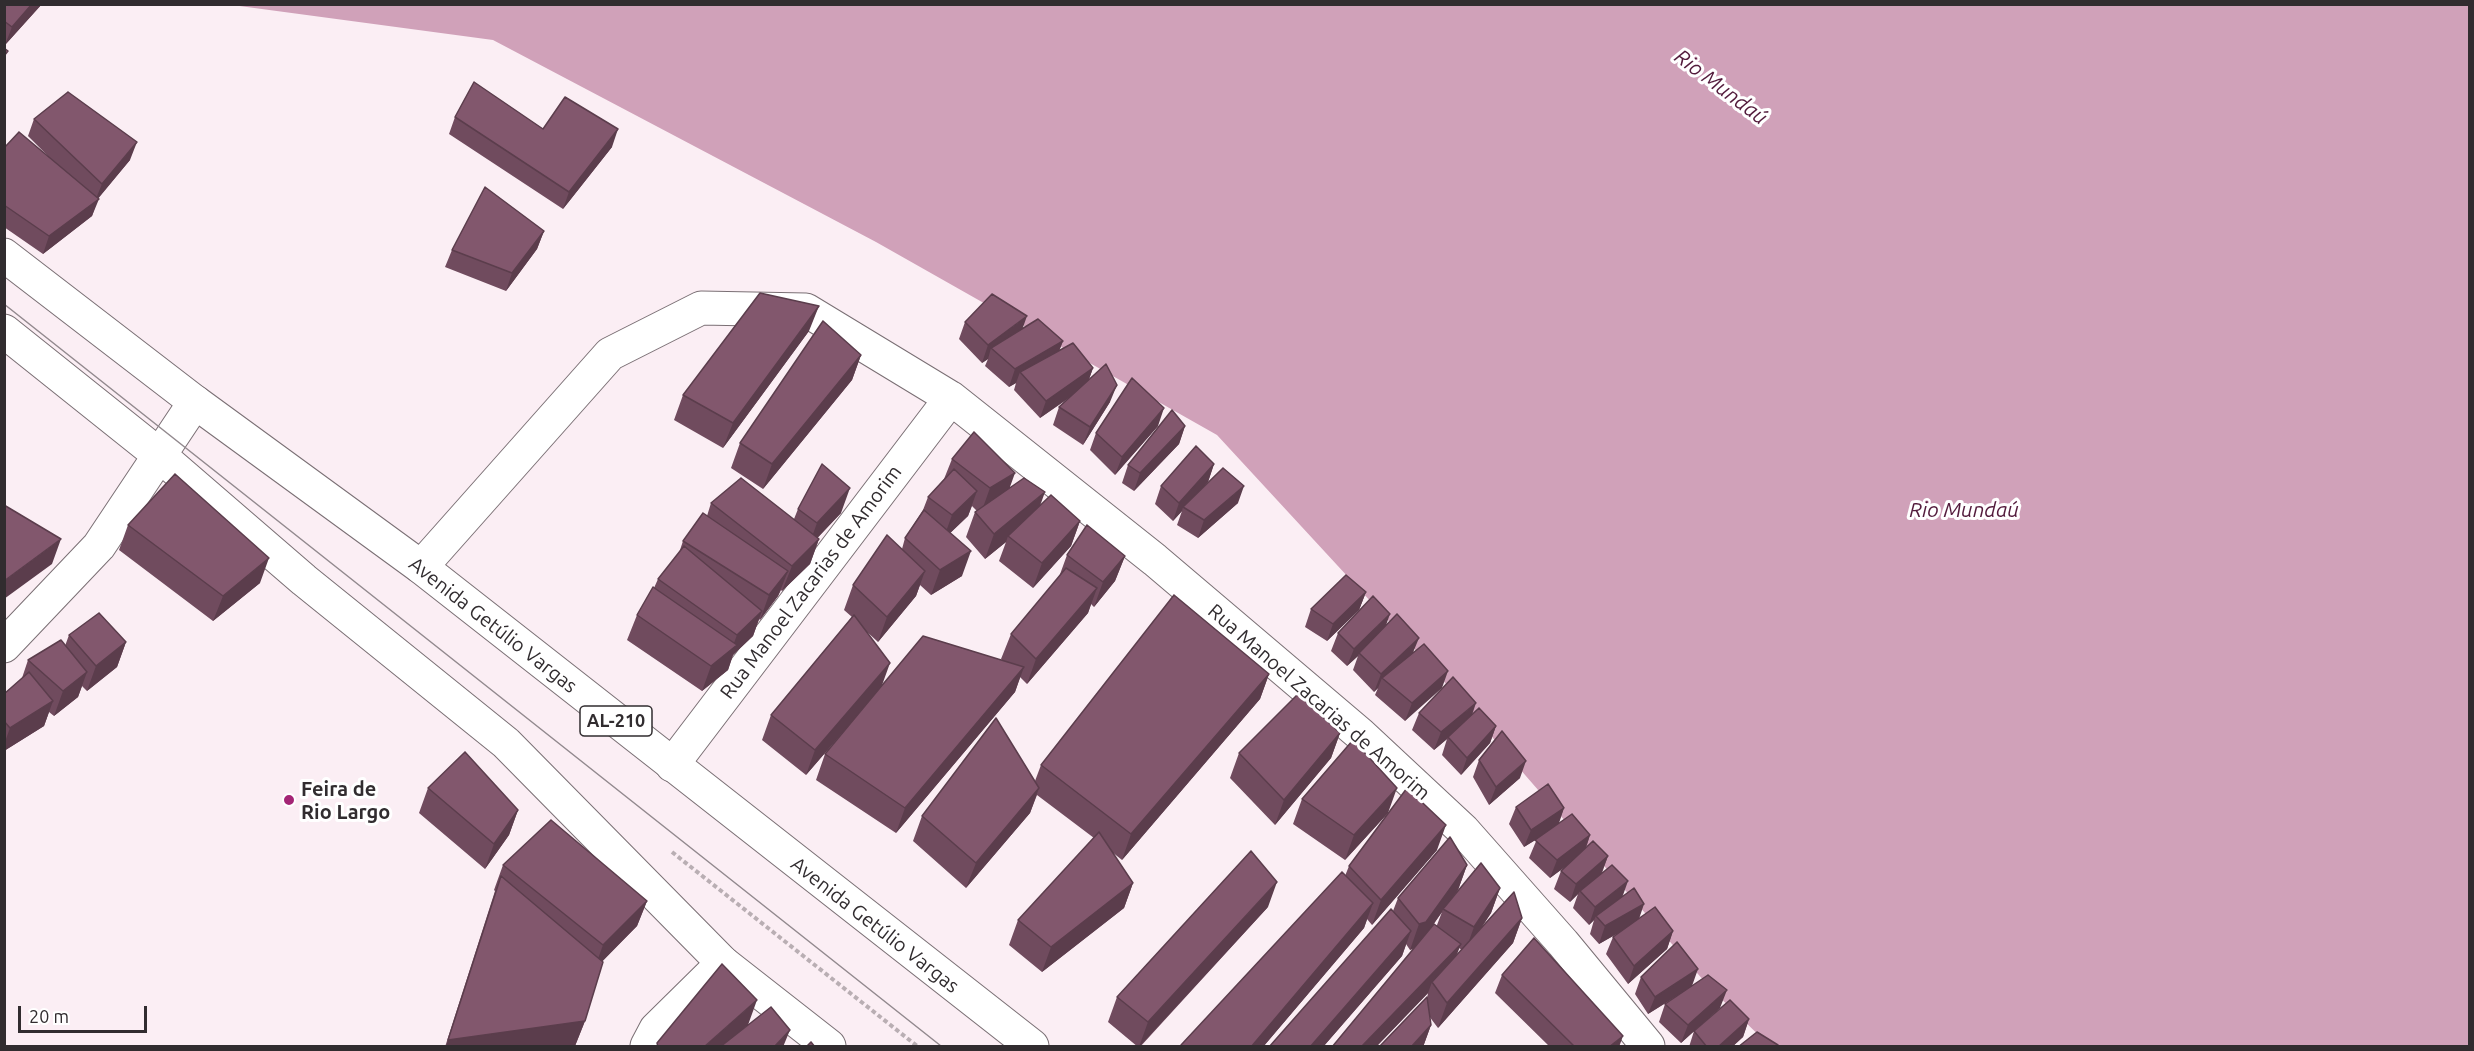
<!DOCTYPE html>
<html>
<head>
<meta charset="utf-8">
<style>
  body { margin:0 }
  #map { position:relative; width:2474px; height:1051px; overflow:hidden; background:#fbeef4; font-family:Ubuntu,sans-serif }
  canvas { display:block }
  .frame { position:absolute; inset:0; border:6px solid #312c2f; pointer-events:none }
  .scale { position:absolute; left:18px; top:1006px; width:129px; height:27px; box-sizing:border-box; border:3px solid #312c2f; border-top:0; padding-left:8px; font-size:18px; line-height:21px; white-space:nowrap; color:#312c2f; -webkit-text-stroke:4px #fff; paint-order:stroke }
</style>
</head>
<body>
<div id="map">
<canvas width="2474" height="1051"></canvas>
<div class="frame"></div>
<div class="scale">20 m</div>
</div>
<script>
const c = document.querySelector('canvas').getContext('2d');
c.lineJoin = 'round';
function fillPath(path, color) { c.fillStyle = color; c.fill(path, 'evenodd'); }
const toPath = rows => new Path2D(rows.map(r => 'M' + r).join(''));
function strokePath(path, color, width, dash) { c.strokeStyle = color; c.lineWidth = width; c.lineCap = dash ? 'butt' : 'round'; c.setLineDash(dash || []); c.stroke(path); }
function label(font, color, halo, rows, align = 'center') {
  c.font = font + ' Ubuntu,sans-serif'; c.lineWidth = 6; c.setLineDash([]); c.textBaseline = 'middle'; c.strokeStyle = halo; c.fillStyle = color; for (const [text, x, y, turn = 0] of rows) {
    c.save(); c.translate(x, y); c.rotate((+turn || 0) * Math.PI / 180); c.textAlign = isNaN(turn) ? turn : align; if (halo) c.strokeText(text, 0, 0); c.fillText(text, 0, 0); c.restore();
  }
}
const water = toPath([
  [232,5,2469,5,2469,1046,1770,1046,1711,989,1433,669,1217,435,876,242,493,40]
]);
const path = toPath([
  [672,852,917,1046]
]);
const street = toPath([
  [4,331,158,454],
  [421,567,610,354,701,308,806,310,951,398,1155,560,1360,734,1463,830,1563,943,1648,1046],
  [672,765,951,398],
  [647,1046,656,1029,723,963]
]);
const secondary = toPath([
  [4,255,195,402]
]);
const primary = toPath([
  [158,454,304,580,506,743,723,963,829,1046],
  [4,646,99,546,195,402,421,567,1032,1046]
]);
const tram = toPath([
  [4,304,941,1046]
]);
const wall = toPath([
  [4,4,42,4,5,45,4,44],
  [455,117,612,147,563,209,449,134],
  [34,119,130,160,98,198,92,216,43,254,4,227,4,148,48,156,28,136],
  [544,231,537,249,506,291,445,267,452,250],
  [965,322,1023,328,1063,341,1059,351,1093,368,1089,379,1110,402,1083,445,1053,425,1059,407,1069,398,1040,418,1014,390,1016,383,1009,387,985,366,988,359,982,363,959,339],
  [809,331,723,448,674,420,683,395],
  [861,355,852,380,763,489,731,468,740,443],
  [1158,426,1115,475,1090,450,1096,433],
  [1185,426,1179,444,1134,491,1122,483,1128,465],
  [952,459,1010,487,1041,505,1080,521,1071,546,1033,588,999,561,1006,542,985,559,966,537,975,512,977,511,972,506,968,516,950,533,962,576,931,595,920,585,916,596,878,642,866,631,882,686,1003,661,1001,659,1011,634,1059,577,1067,555,1125,556,1115,581,1094,607,1091,604,1088,613,1027,684,1020,677,1015,692,896,833,816,780,825,754,862,710,806,775,762,740,771,715,852,617,844,610,853,585,902,549,905,538,923,510,928,497,944,479],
  [1214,464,1208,482,1200,491,1238,503,1198,538,1177,525,1182,511,1173,521,1155,504,1161,486],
  [711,503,794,519,798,509,841,513,817,538,819,539,810,564,782,591,781,590,778,596,760,620,759,619,753,636,733,655,728,670,702,691,627,640,637,615,654,588,658,579,679,553,683,541,707,516],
  [128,525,260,583,213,621,119,550],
  [1366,592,1359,610,1327,641,1305,627,1311,609],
  [1386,626,1414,652,1448,671,1405,721,1375,695,1378,688,1374,692,1353,670,1358,656,1347,666,1331,651,1338,633],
  [69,635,126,642,117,667,87,691,82,686,78,697,54,716,49,712,44,726,4,751,4,694,22,678,28,660,65,646],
  [1269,674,1260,699,1122,860,1112,852,1133,883,1124,908,1042,972,1009,945,1018,920,1094,838,1037,795,1030,813,966,888,913,841,922,816,1035,781,1041,765],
  [1419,713,1472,715,1496,726,1490,743,1461,775,1442,755,1447,739,1434,750,1412,730],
  [1340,733,1331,758,1275,825,1230,778,1239,753],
  [1479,760,1520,778,1489,805,1473,777],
  [428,788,518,810,509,835,485,869,419,813],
  [1302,799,1388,813,1345,860,1293,824],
  [1516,807,1564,808,1558,824,1590,835,1586,848,1608,856,1602,873,1639,918,1673,931,1667,949,1628,984,1606,954,1613,937,1618,933,1599,944,1590,934,1594,920,1589,925,1573,908,1578,894,1570,902,1554,889,1561,871,1566,866,1550,878,1529,858,1537,839,1524,847,1509,824],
  [1437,850,1372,925,1367,919,1364,928,1263,1047,1181,1047,1345,876,1349,866],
  [503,865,647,901,637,926,602,961,585,1021,575,1046,445,1047,495,891,494,890],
  [1467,865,1458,890,1451,899,1500,888,1491,913,1478,933,1522,918,1513,943,1438,1028,1429,1016,1431,1025,1423,1047,1379,1047,1427,998,1428,993,1376,1047,1332,1047,1414,948,1410,950,1406,944,1402,956,1323,1047,1269,1047,1393,911,1398,898],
  [1442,912,1437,925,1429,931],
  [1459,948,1462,950,1456,956],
  [1268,907,1140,1047,1138,1047,1108,1022,1117,997],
  [1502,975,1619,1047,1550,1047,1495,993],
  [1641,977,1692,986,1720,1008,1696,1029,1749,1019,1743,1037,1732,1047,1689,1047,1694,1031,1681,1043,1659,1022,1665,1004,1682,993,1648,1014,1635,994]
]);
const shadedWall = toPath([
  [32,4,42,4,5,45,12,27],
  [618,129,612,147,563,209,569,192],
  [137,142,130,160,97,200,99,199,92,216,43,254,49,236,95,201,102,184],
  [544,231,537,249,506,291,512,273],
  [819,306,809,331,723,448,733,423],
  [1027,316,1021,333,991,348,988,359,982,363,988,345],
  [1063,341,1056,359,1020,372,1016,383,1009,387,1015,369],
  [861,355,852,380,763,489,772,464],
  [1093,368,1087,385,1040,418,1046,401],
  [1117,385,1110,402,1083,445,1090,427],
  [1164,408,1158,426,1115,475,1122,457],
  [1185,426,1179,444,1134,491,1140,473],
  [1214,464,1208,482,1184,508,1183,507,1182,511,1173,521,1179,503],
  [1015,473,1006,498,981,513,990,488],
  [1244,486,1238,503,1198,538,1204,520],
  [850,488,841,513,808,548,817,523],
  [977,491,968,516,943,540,952,515],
  [1045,492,1036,517,1008,536,1006,542,985,559,994,534],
  [1080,521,1071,546,1033,588,1042,563],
  [61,539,52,564,4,599,4,581],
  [819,539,810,564,782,591,792,566],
  [971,551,962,576,931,595,940,570],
  [1125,556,1115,581,1094,607,1103,582],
  [269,558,260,583,213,621,223,596],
  [788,571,778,596,760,620,769,595],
  [925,571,916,596,878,642,887,617],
  [1097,588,1088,613,1027,684,1036,659],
  [1366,592,1359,610,1327,641,1333,624],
  [762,611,753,636,733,655,728,670,702,691,711,666,732,648,737,635],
  [1390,614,1384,631,1359,653,1358,656,1347,666,1354,649],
  [1419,638,1412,655,1382,678,1378,688,1374,692,1381,674],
  [126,642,117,667,87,691,96,666],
  [890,663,881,688,806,775,815,750],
  [1024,667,1015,692,896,833,905,808],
  [1448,671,1442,688,1405,721,1412,703],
  [87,672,78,697,54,716,63,691],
  [1269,674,1260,699,1122,860,1131,834],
  [53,701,44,726,4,751,4,740,6,739,10,728],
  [1476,703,1470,721,1448,737,1447,739,1434,750,1441,732],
  [1496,726,1490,743,1461,775,1467,758],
  [1340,733,1331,758,1275,825,1284,800],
  [1526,761,1520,778,1489,805,1496,787],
  [1039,788,1030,813,966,888,976,863],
  [1397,788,1388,813,1345,860,1354,835],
  [1564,808,1558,826,1524,847,1531,830],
  [518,810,509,835,485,869,494,844],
  [1446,825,1437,850,1372,925,1381,900],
  [1590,835,1584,853,1550,878,1557,860],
  [1608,856,1601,874,1580,891,1578,894,1570,902,1576,884],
  [1467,865,1458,890,1444,909,1443,909,1442,912,1417,947,1410,950,1419,924],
  [1628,881,1622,898,1596,916,1594,920,1589,925,1595,907],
  [1277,882,1268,907,1139,1047,1148,1022],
  [1133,883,1124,908,1042,972,1051,947],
  [1500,888,1491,913,1465,952,1474,927],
  [647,901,637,926,594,970,603,945],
  [1373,903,1364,928,1263,1047,1251,1047],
  [1644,904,1638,922,1599,944,1605,926],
  [1522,918,1513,943,1438,1028,1447,1003],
  [1411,931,1402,956,1323,1047,1310,1047],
  [1673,931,1667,949,1628,984,1634,966],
  [1461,944,1451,969,1432,982,1428,993,1376,1047,1361,1047],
  [1698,969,1692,986,1648,1014,1655,997],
  [1727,990,1720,1008,1681,1043,1688,1025],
  [757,1000,748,1025,723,1047,704,1047],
  [1749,1019,1743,1037,1732,1047,1718,1047],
  [585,1021,575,1046,446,1047,448,1040],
  [1431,1025,1423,1047,1411,1047],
  [790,1030,783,1047,774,1047],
  [1623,1036,1619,1047,1609,1047]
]);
const building = toPath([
  [4,4,32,4,12,27,4,21,4,4],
  [4,48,8,51,4,56,4,48],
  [474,82,543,129,565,97,618,129,569,192,455,117,474,82],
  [68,92,137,142,102,184,34,119,68,92],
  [19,132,99,199,49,236,4,205,4,148,19,132],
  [485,187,544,231,512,273,452,250,485,187],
  [760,293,819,306,733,423,683,395,760,293],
  [992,294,1027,316,988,345,965,322,992,294],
  [1038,319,1063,341,1015,369,991,348,1038,319],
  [823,321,861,355,772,464,740,443,823,321],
  [1073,343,1093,368,1046,401,1020,372,1073,343],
  [1106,364,1117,385,1090,427,1059,407,1106,364],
  [1132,378,1164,408,1122,457,1096,433,1132,378],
  [1172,410,1185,426,1140,473,1128,465,1172,410],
  [974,432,1015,473,990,488,952,459,974,432],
  [1196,446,1214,464,1179,503,1161,486,1196,446],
  [822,464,850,488,817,523,798,509,822,464],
  [1223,468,1244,486,1204,520,1183,507,1223,468],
  [954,469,977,491,952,515,928,497,954,469],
  [175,474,269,558,223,596,128,525,175,474],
  [741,478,819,539,792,566,711,503,741,478],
  [1024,478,1045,492,994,534,975,512,1024,478],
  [1051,495,1080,521,1042,563,1008,536,1051,495],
  [4,505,61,539,4,581,4,505],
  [924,510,971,551,940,570,905,538,924,510],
  [703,513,788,571,769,595,683,541,703,513],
  [1087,525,1125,556,1103,582,1067,555,1087,525],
  [887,535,925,571,887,617,853,585,887,535],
  [684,546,762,611,737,635,658,579,684,546],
  [1066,568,1097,588,1036,659,1011,634,1066,568],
  [1346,575,1366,592,1333,624,1311,609,1346,575],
  [653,587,737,645,711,666,637,615,653,587],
  [1174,595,1269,674,1131,834,1041,765,1174,595],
  [1373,596,1390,614,1354,649,1338,633,1373,596],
  [99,613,126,642,96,666,69,635,99,613],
  [1397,614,1419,638,1381,674,1359,653,1397,614],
  [854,615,890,663,815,750,771,715,854,615],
  [923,636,1024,667,905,808,825,754,923,636],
  [61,640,87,672,63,691,28,660,61,640],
  [1424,644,1448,671,1412,703,1382,678,1424,644],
  [29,672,53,701,10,728,4,721,4,694,29,672],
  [1453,677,1476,703,1441,732,1419,713,1453,677],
  [1298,694,1340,733,1284,800,1239,753,1298,694],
  [1479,708,1496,726,1467,758,1448,737,1479,708],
  [996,718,1039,788,976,863,922,816,996,718],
  [1502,731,1526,761,1496,787,1479,760,1502,731],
  [1353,740,1397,788,1354,835,1302,799,1353,740],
  [465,752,518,810,494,844,428,788,465,752],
  [1548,784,1564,808,1531,830,1516,807,1548,784],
  [1407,788,1446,825,1381,900,1349,866,1407,788],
  [1572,814,1590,835,1557,860,1535,840,1572,814],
  [551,820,647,901,603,945,503,865,551,820],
  [1099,832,1133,883,1051,947,1018,920,1099,832],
  [1450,837,1467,865,1426,922,1419,924,1398,898,1450,837],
  [1593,841,1608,856,1576,884,1561,871,1593,841],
  [1251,851,1277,882,1148,1022,1117,997,1251,851],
  [1481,863,1500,888,1474,927,1443,909,1481,863],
  [1612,865,1628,881,1595,907,1580,891,1612,865],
  [1342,872,1373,903,1251,1047,1182,1047,1181,1045,1342,872],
  [501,876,603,962,585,1021,448,1040,501,876],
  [1634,888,1644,904,1605,926,1596,916,1634,888],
  [1514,892,1522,918,1447,1003,1432,982,1514,892],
  [1655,907,1673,931,1634,966,1613,937,1655,907],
  [1391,909,1411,931,1310,1047,1269,1047,1391,909],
  [1434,924,1461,944,1361,1047,1332,1047,1434,924],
  [1534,938,1623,1036,1609,1047,1575,1047,1502,975,1534,938],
  [1677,942,1698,969,1655,997,1641,977,1677,942],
  [722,964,757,1000,704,1047,658,1047,657,1043,722,964],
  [1708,975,1727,990,1688,1025,1665,1004,1708,975],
  [1427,997,1431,1025,1411,1047,1379,1047,1427,997],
  [1730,1000,1749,1019,1718,1047,1707,1047,1694,1031,1730,1000],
  [771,1007,790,1030,774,1047,720,1047,771,1007],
  [1757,1032,1778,1045,1776,1047,1738,1047,1757,1032],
  [811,1042,815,1047,806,1047,811,1042]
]);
const markers = [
  [289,800,6,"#a42475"]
];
const shields = [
  [616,721,72]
];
const shieldNames = [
  ["AL-210",616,721]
];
const streetNames = [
  ["Rua Manoel Zacarias de Amorim",811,582,-53],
  ["Avenida Getúlio Vargas",493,625,38],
  ["Rua Manoel Zacarias de Amorim",1319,702,41],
  ["Avenida Getúlio Vargas",875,925,38]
];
const poiNames = [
  ["Feira de",301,789],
  ["Rio Largo",301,812]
];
const waterNames = [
  ["Rio Mundaú",1721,87,37],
  ["Rio Mundaú",1964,510]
];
fillPath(water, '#d0a1b9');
strokePath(street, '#7a6f74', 35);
strokePath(secondary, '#7a6f74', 35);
strokePath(primary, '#7a6f74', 35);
strokePath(path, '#b9aeb3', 4, [4.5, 3]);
strokePath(street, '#fff', 33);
strokePath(secondary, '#fff', 33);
strokePath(primary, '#fff', 33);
strokePath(tram, '#92898e', 1.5);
fillPath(wall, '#704b5e');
fillPath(shadedWall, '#5b3d4c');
fillPath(building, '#82576d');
strokePath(building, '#5b3d4c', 1.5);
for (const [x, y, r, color] of markers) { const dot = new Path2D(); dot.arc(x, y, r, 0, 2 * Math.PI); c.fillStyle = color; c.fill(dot); strokePath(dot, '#fff', 2); }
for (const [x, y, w] of shields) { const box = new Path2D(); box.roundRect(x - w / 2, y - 15, w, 30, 4.5); c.fillStyle = '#fff'; c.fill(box); strokePath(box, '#312c2f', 1.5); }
label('bold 18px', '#312c2f', null, shieldNames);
label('20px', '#312c2f', '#fff', streetNames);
label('bold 20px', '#312c2f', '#fff', poiNames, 'left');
label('italic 21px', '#531b3c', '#fff', waterNames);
</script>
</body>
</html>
